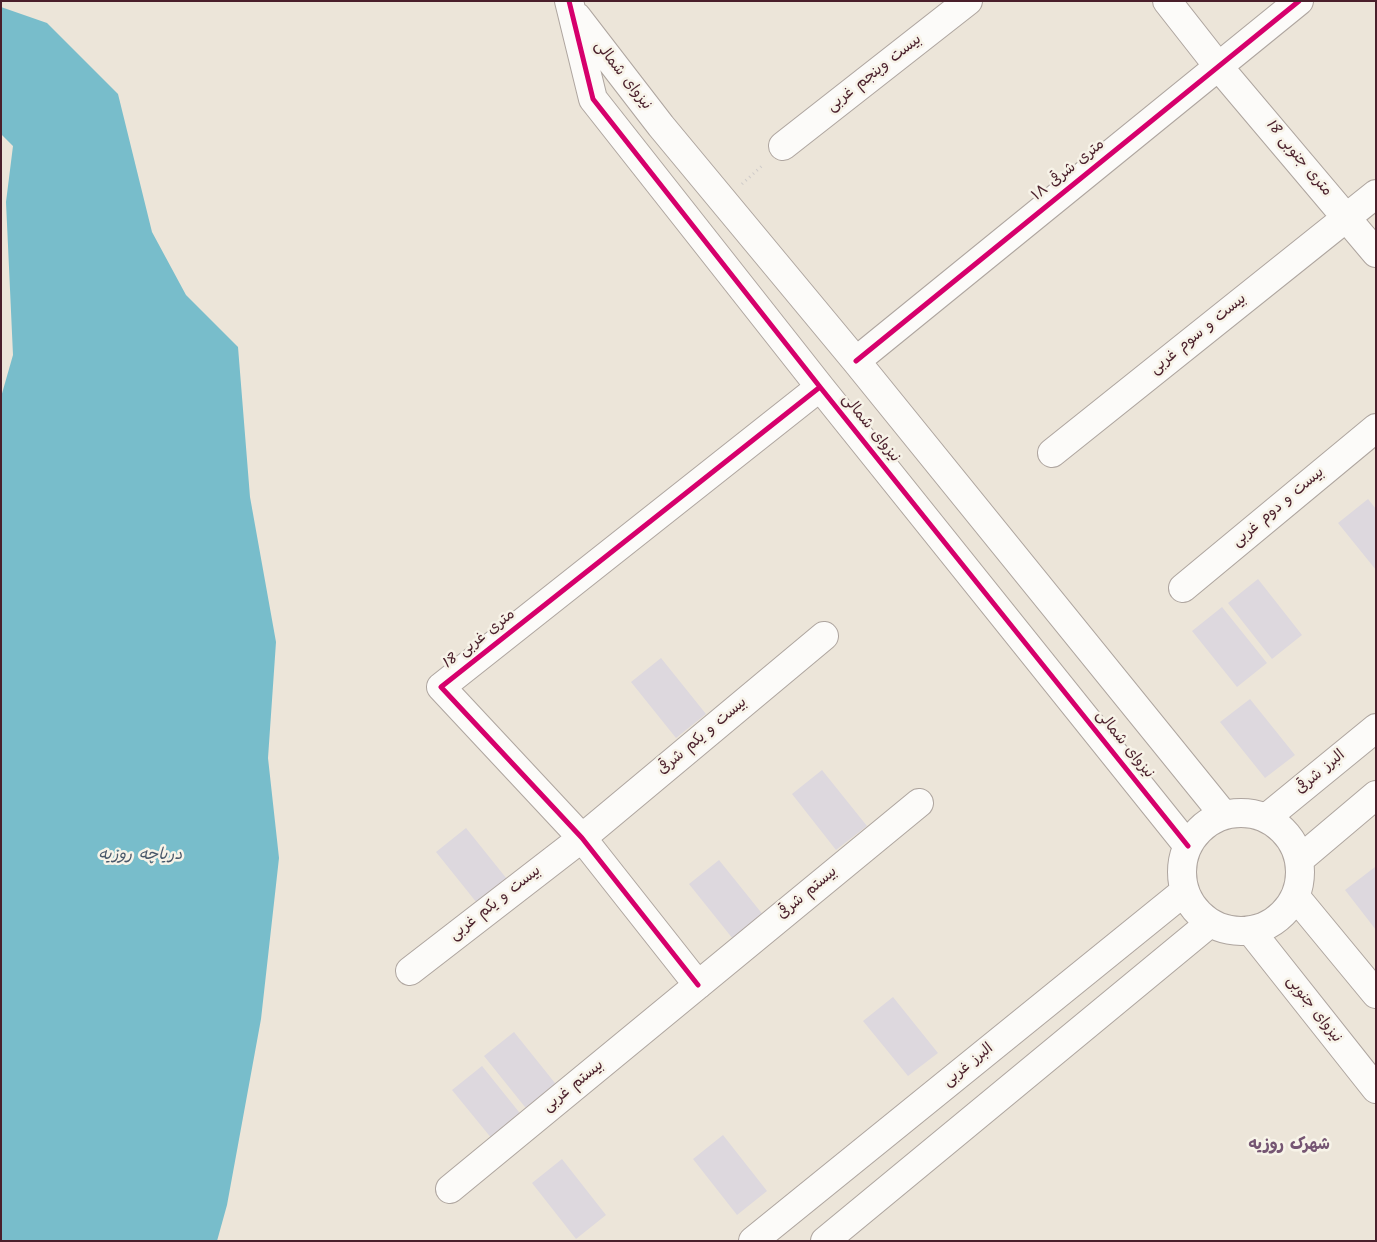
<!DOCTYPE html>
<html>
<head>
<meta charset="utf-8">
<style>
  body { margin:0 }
  #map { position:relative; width:1377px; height:1242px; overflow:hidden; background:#ece5d9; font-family:Kalam,sans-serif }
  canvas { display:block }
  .frame { position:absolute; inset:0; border:2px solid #4a1f2b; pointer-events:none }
</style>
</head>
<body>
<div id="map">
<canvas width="1377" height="1242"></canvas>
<div class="frame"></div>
</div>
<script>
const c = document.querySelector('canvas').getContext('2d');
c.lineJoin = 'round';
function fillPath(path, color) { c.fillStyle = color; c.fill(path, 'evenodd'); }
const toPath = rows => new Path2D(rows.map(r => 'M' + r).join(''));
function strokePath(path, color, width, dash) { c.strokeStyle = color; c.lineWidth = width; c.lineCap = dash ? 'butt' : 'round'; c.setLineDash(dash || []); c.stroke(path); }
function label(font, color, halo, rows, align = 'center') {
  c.font = font + ' Kalam,"Playpen Sans Arabic",sans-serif'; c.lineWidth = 5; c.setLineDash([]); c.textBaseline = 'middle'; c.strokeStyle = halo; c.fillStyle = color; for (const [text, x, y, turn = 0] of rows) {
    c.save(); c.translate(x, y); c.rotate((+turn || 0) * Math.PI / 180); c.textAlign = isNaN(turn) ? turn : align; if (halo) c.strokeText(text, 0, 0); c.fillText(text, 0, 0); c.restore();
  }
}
const water = toPath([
  [1,7,47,23,118,94,152,232,186,295,238,347,250,497,276,642,268,758,279,858,261,1019,227,1205,217,1241,1,1241,1,397,13,355,6,202,13,146,1,134]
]);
const building = toPath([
  [1368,499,1376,509,1376,570,1338,523],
  [1258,579,1302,635,1272,659,1228,603],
  [1222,607,1267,663,1237,687,1192,631],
  [661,658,706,714,676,738,631,682],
  [1250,699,1295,755,1265,778,1220,722],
  [822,770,867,826,836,850,792,794],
  [466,828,511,884,481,908,436,852],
  [719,860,764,916,733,939,689,884],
  [1375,867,1376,868,1376,930,1345,890],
  [893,997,938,1053,908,1076,863,1021],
  [514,1032,559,1088,529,1112,484,1056],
  [482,1066,527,1122,497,1145,452,1090],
  [723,1135,767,1191,737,1215,693,1159],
  [562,1159,606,1215,576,1239,532,1183]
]);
const path = toPath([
  [742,184,764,164]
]);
const minor = toPath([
  [569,1,593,99,820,387,1188,846],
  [1167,1,1218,66,1376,253],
  [577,17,661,126,856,361,1223,814],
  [783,146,968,1],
  [856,361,1299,1],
  [1052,453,1376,194],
  [1183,588,1376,428],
  '1182 872a59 59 0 1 1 118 0a59 59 0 1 1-118 0Z',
  [1266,818,1376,728],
  [1299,860,1376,795],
  [1295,896,1376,994],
  [1250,930,1376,1089],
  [410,971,582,838,824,636],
  [698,985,582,838,441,687,820,387],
  [450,1189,919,803],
  [753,1241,1185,891],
  [825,1241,1210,923]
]);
const cycleway = toPath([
  [569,1,593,99,820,387,1188,846],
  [856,361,1299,1],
  [698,985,582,838,441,687,820,387]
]);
const streetNames = [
  ["بیست وپنجم غربی",875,74,-38],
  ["نیزوای شمالی",622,76,52],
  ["18 متری جنوبی",1298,159,50],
  ["۱۸ متری شرقی",1069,171,-39],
  ["بیست و سوم غربی",1199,335,-39],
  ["نیزوای شمالی",870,429,51],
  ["بیست و دوم غربی",1279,508,-40],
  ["18 متری غربی",480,640,-38],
  ["بیست و یکم شرقی",703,737,-40],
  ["نیزوای شمالی",1124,745,51],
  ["البرز شرقی",1321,773,-40],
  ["بیستم شرقی",808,894,-40],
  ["بیست و یکم غربی",496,904,-38],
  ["نیزوای جنوبی",1313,1010,52],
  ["البرز غربی",969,1066,-39],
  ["بیستم غربی",574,1087,-39]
];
const waterNames = [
  ["دریاچه روزیه",140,856]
];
const neighbourhoodNames = [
  ["شهرک روزیه",1289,1146]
];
fillPath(water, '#78bdcb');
fillPath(building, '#ddd8de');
strokePath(minor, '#aea59f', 30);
strokePath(path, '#cfcbc9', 3, [1, 4]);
strokePath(minor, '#fcfbf9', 28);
strokePath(cycleway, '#d6006c', 5);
label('15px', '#4a1f2b', '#f7f3e8', streetNames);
label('italic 16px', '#485769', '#f7f3e8', waterNames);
label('bold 16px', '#755572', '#f7f3e8', neighbourhoodNames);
</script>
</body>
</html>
